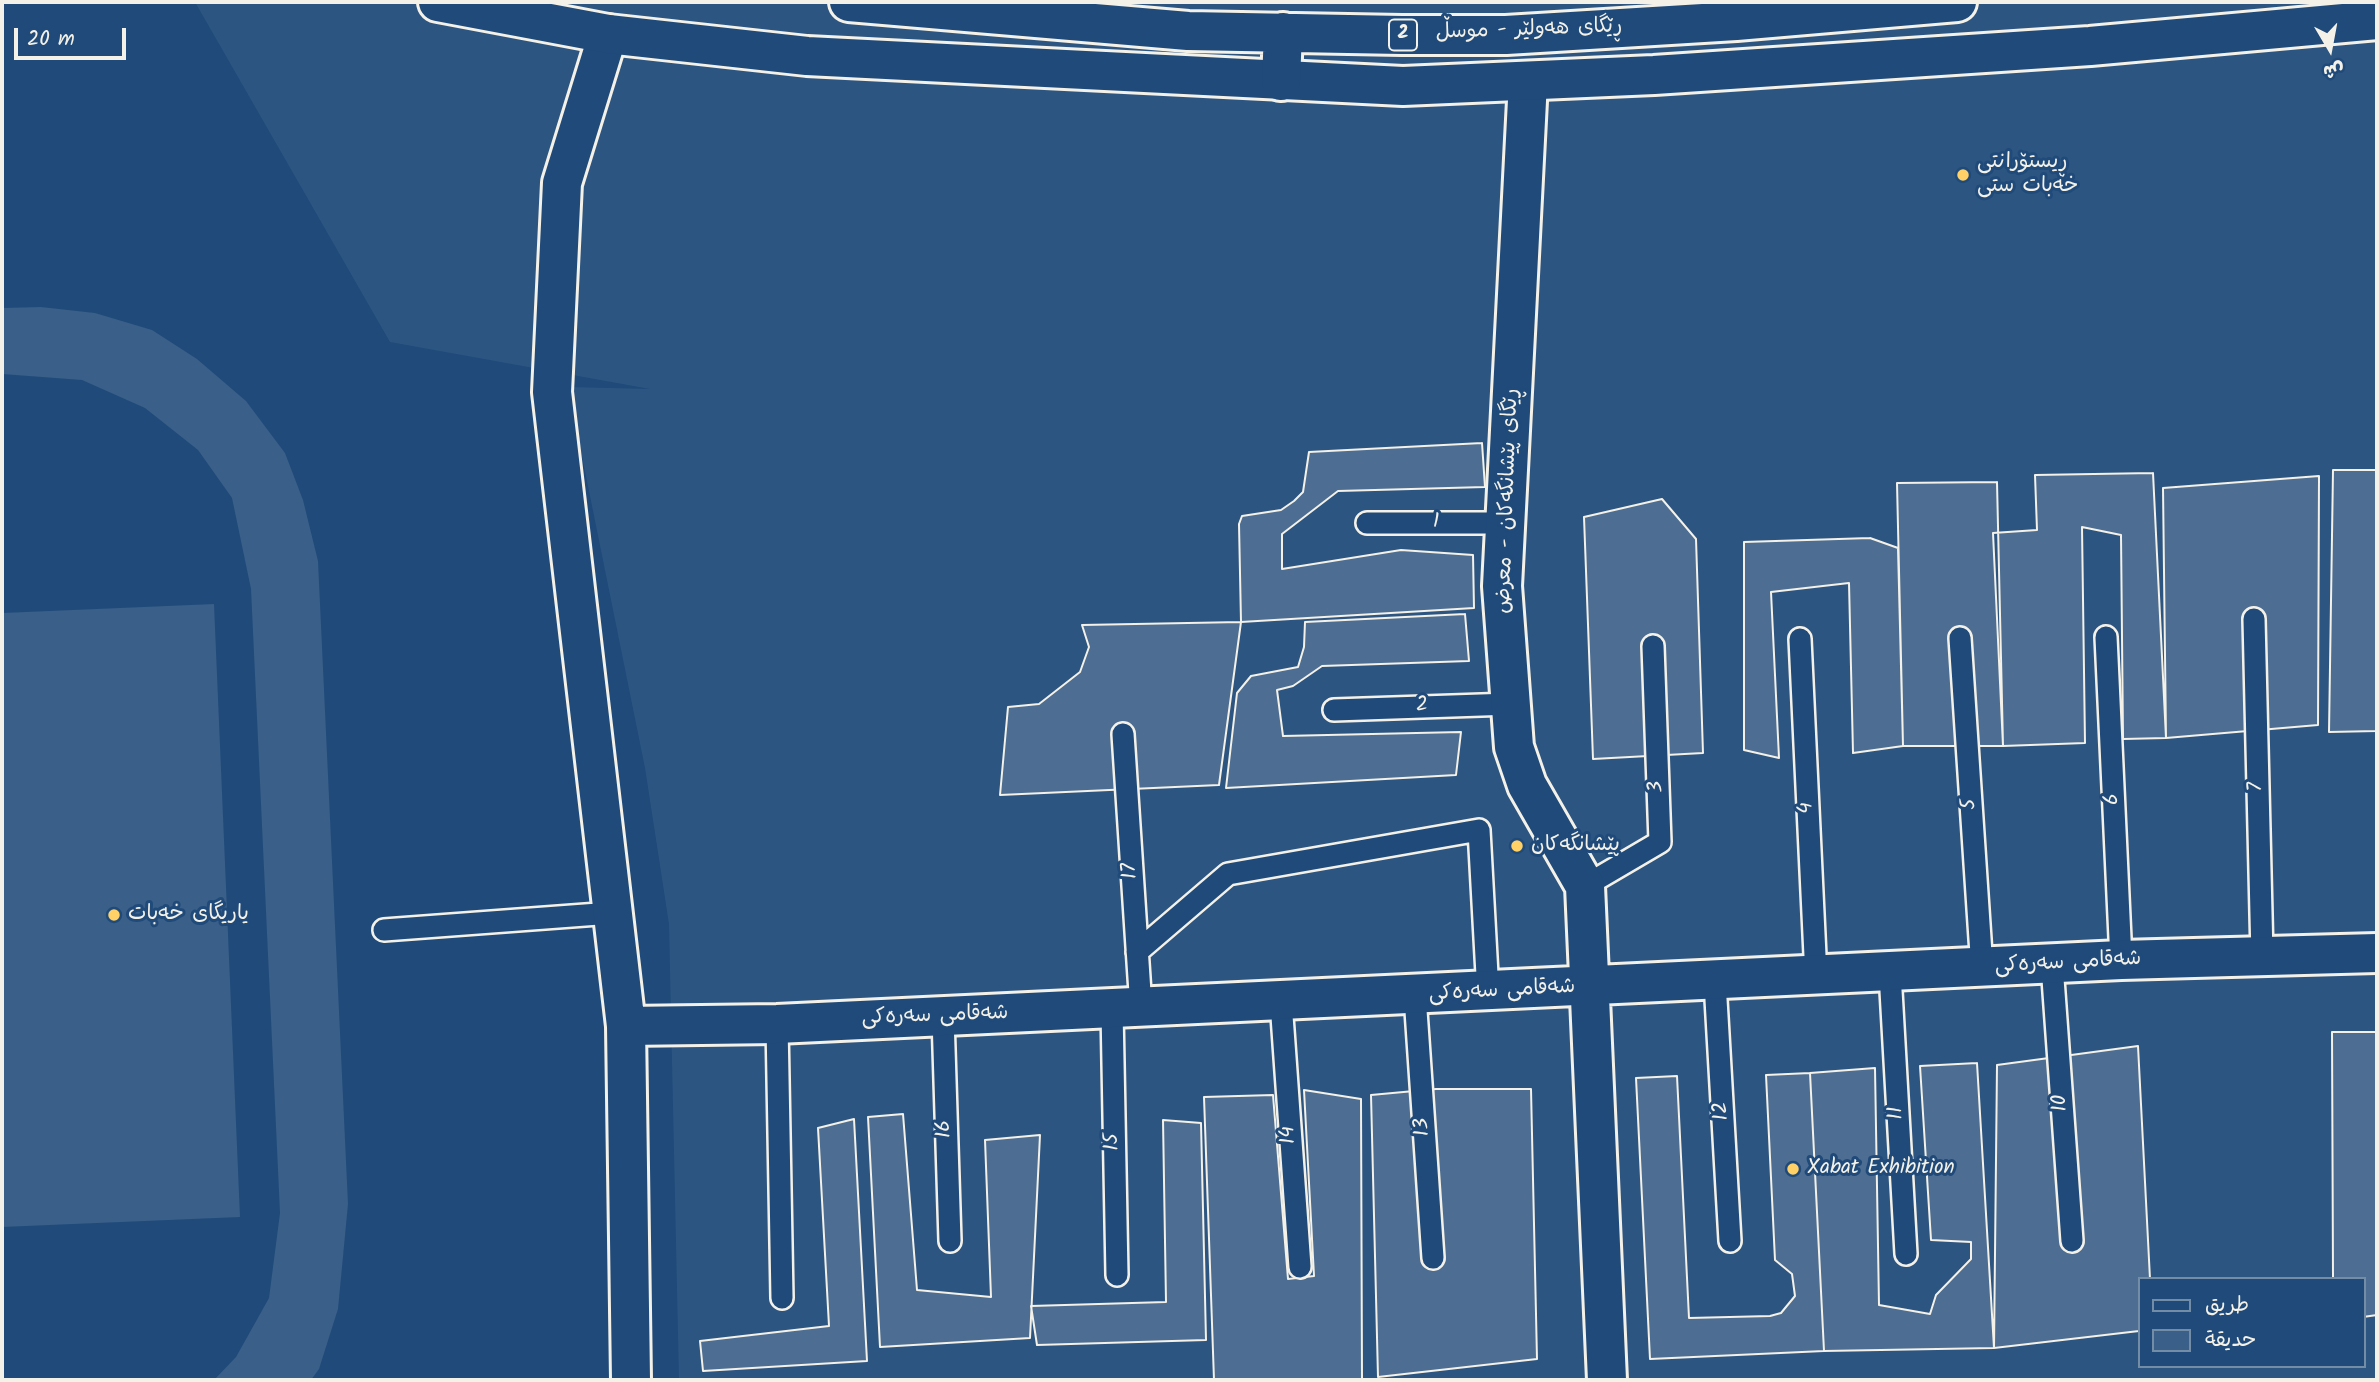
<!DOCTYPE html>
<html>
<head>
<meta charset="utf-8">
<style>
  body { margin:0 }
  #map { position:relative; width:2379px; height:1382px; overflow:hidden; background:#1f4a7a; font-family:Kalam,"Playpen Sans Arabic",sans-serif }
  canvas { display:block }
  .frame { position:absolute; inset:0; border:4px solid #f4f1e8; pointer-events:none }
  .legend { position:absolute; left:2138px; top:1277px; width:228px; height:91px; box-sizing:border-box; background:#1f4a7a; border:2px solid #748da6; margin:0; padding:9px 12px; list-style:none; font-size:21px; color:#f4f1e8 }
  .legend li { display:flex; align-items:center; gap:14px; height:35px }
  .legend b { width:35px; border:2px solid #748da6 }
  .north { position:absolute; left:2295px; top:14px; width:70px; height:70px; -webkit-text-stroke:5px #1f4a7a; paint-order:stroke; rotate:170deg; font-size:19px; font-weight:700; line-height:28px; text-align:center; color:#f4f1e8 }
  .north::after { content:''; display:block; margin:auto; width:24px; height:32px; background:#f4f1e8; clip-path:polygon(50% 0,100% 100%,50% 72%,0 100%) }
  .scale { position:absolute; left:14px; top:28px; width:112px; height:32px; box-sizing:border-box; border:4px solid #f4f1e8; border-top:0; padding-left:9px; font-size:21px; line-height:24px; white-space:nowrap; color:#f4f1e8; -webkit-text-stroke:5px #1f4a7a; paint-order:stroke }
</style>
</head>
<body>
<div id="map">
<canvas width="2379" height="1382"></canvas>
<div class="frame"></div>
<ul class="legend">
<li><b style="height:9px;background:#1f4a7a"></b>طريق</li>
<li><b style="height:19px;background:#3a5f88"></b>حديقة</li>
</ul>
<div class="north">ش</div>
<div class="scale">20 m</div>
</div>
<script>
const c = document.querySelector('canvas').getContext('2d');
c.lineJoin = 'round';
function fillPath(path, color) { c.fillStyle = color; c.fill(path, 'evenodd'); }
const toPath = rows => new Path2D(rows.map(r => 'M' + r).join(''));
function strokePath(path, color, width, dash) { c.strokeStyle = color; c.lineWidth = width; c.lineCap = dash ? 'butt' : 'round'; c.setLineDash(dash || []); c.stroke(path); }
function label(font, color, halo, rows, align = 'center') {
  c.font = font + ' Kalam,"Playpen Sans Arabic",sans-serif'; c.lineWidth = 6; c.setLineDash([]); c.textBaseline = 'middle'; c.strokeStyle = halo; c.fillStyle = color; for (const [text, x, y, turn = 0] of rows) {
    c.save(); c.translate(x, y); c.rotate((+turn || 0) * Math.PI / 180); c.textAlign = isNaN(turn) ? turn : align; if (halo) c.strokeText(text, 0, 0); c.fillText(text, 0, 0); c.restore();
  }
}
const built = toPath([
  [195,2,2377,2,2377,1380,679,1380,669,924,645,768,568,387,650,389,390,342],
  [2139,1279,2363,1279,2363,1366,2139,1366]
]);
const green = toPath([
  [41,307,95,313,152,330,197,359,246,401,285,453,303,500,318,561,348,1204,338,1309,319,1369,311,1380,214,1380,236,1357,269,1298,280,1213,251,589,232,498,198,450,145,408,82,380,2,374,2,308],
  [214,604,240,1217,2,1227,2,613]
]);
const building = toPath([
  [1482,443,1485,487,1338,491,1282,534,1282,569,1401,550,1473,555,1474,608,1241,622,1239,524,1242,516,1281,510,1294,501,1303,492,1309,452,1482,443],
  [2333,470,2377,470,2377,731,2329,732,2333,470],
  [2153,473,2166,738,2123,739,2121,535,2082,527,2085,743,2003,746,1993,533,2037,530,2035,475,2153,473],
  [2319,476,2318,725,2166,738,2163,488,2319,476],
  [1997,482,2003,746,1903,746,1897,483,1997,482],
  [1662,499,1696,539,1703,753,1593,759,1584,517,1662,499],
  [1870,538,1898,548,1903,746,1853,753,1849,583,1771,592,1779,758,1744,750,1744,542,1870,538],
  [1465,614,1469,661,1322,666,1293,686,1277,690,1283,736,1461,732,1456,775,1226,788,1237,693,1251,676,1298,667,1304,647,1305,622,1465,614],
  [1241,622,1219,785,1000,795,1008,707,1039,704,1080,672,1089,647,1082,625,1241,622],
  [2332,1032,2377,1032,2377,1315,2363,1317,2363,1279,2333,1279,2332,1032],
  [2138,1046,2150,1279,2139,1279,2139,1331,1994,1348,1997,1065,2138,1046],
  [1977,1063,1994,1348,1824,1351,1810,1073,1875,1068,1879,1305,1930,1314,1936,1295,1971,1259,1971,1242,1931,1240,1920,1066,1977,1063],
  [1810,1073,1824,1351,1650,1359,1636,1078,1677,1076,1689,1318,1770,1316,1781,1313,1795,1296,1792,1274,1775,1260,1766,1075,1810,1073],
  [1436,1089,1531,1089,1537,1359,1378,1377,1371,1095,1436,1089],
  [1304,1090,1361,1099,1362,1380,1214,1380,1204,1097,1273,1095,1288,1279,1314,1276,1304,1090],
  [903,1114,917,1290,991,1297,985,1140,1040,1135,1030,1338,880,1347,868,1117,903,1114],
  [854,1119,867,1361,703,1371,700,1341,829,1326,818,1128,854,1119],
  [1163,1120,1201,1123,1206,1340,1037,1345,1031,1306,1166,1302,1163,1120]
]);
const service = toPath([
  [1367,523,1505,523],
  [2254,619,2262,956],
  [2106,637,2121,960],
  [1960,638,1982,969],
  [1800,639,1816,977],
  [1334,710,1511,704],
  [1123,734,1141,1008],
  [1585,886,1660,842,1653,646],
  [384,930,612,913],
  [1137,952,1228,874,1479,830,1488,993],
  [2052,965,2072,1241],
  [1890,973,1906,1254],
  [1715,982,1730,1241],
  [1415,996,1433,1258],
  [1281,1002,1300,1267],
  [1112,1010,1117,1275],
  [943,1017,950,1241],
  [777,1024,782,1298]
]);
const minor = toPath([
  [608,34,562,183,552,392,626,1026,631,1380],
  [1528,81,1502,586,1514,747,1527,785,1585,886,1607,1380],
  [626,1026,777,1024,2121,960,2377,953]
]);
const secondary = toPath([
  [438,2,608,34,807,56,1403,86,1654,75,2090,46,2377,20]
]);
const trunk = toPath([
  [849,2,1188,31,1402,35,1506,35,1736,21,1957,2],
  [1281,81,1283,32]
]);
const markers = [
  [1963,175,7,"#ffd166"],
  [1517,846,7,"#ffd166"],
  [114,915,7,"#ffd166"],
  [1793,1169,7,"#ffd166"]
];
const shields = [
  [1403,35,28]
];
const shieldNames = [
  ["2",1403,35]
];
const streetNames = [
  ["ڕێگای هەولێر - موسڵ",1529,31,-2],
  ["ڕێگای پێشانگەکان - معرض",1509,501,-88],
  ["1",1436,523],
  ["2",1422,707,-2],
  ["3",1658,787,-92],
  ["7",2258,787,-91],
  ["6",2114,799,-93],
  ["5",1971,804,-94],
  ["4",1808,808,-93],
  ["17",1132,871,-94],
  ["شەقامی سەرەکی",2068,964,-3],
  ["شەقامی سەرەکی",1502,992,-3],
  ["شەقامی سەرەکی",935,1017,-2],
  ["10",2062,1103,-94],
  ["12",1723,1111,-94],
  ["11",1898,1113,-93],
  ["13",1424,1127,-94],
  ["16",946,1129,-92],
  ["14",1290,1135,-94],
  ["15",1114,1142,-91]
];
const poiNames = [
  ["ڕیستۆرانتی",1977,163],
  ["خەبات ستی",1977,187],
  ["پێشانگەکان",1531,846],
  ["یاریگای خەبات",128,915],
  ["Xabat Exhibition",1807,1169]
];
fillPath(built, '#2d5581');
fillPath(green, '#3a5f88');
fillPath(building, '#4d6e92');
strokePath(building, '#f4f1e8', 2);
strokePath(service, '#f4f1e8', 26);
strokePath(minor, '#f4f1e8', 44);
strokePath(secondary, '#f4f1e8', 44);
strokePath(trunk, '#f4f1e8', 44);
strokePath(service, '#1f4a7a', 21);
strokePath(minor, '#1f4a7a', 38);
strokePath(secondary, '#1f4a7a', 38);
strokePath(trunk, '#1f4a7a', 38);
for (const [x, y, r, color] of markers) { const dot = new Path2D(); dot.arc(x, y, r, 0, 2 * Math.PI); c.fillStyle = color; c.fill(dot); strokePath(dot, '#1f4a7a', 2.5); }
for (const [x, y, w] of shields) { const box = new Path2D(); box.roundRect(x - w / 2, y - 15.5, w, 31, 5); c.fillStyle = '#1f4a7a'; c.fill(box); strokePath(box, '#f4f1e8', 2); }
label('bold 19px', '#f4f1e8', null, shieldNames);
label('21px', '#f4f1e8', '#1f4a7a', streetNames);
label('21px', '#f4f1e8', '#1f4a7a', poiNames, 'left');
</script>
</body>
</html>
